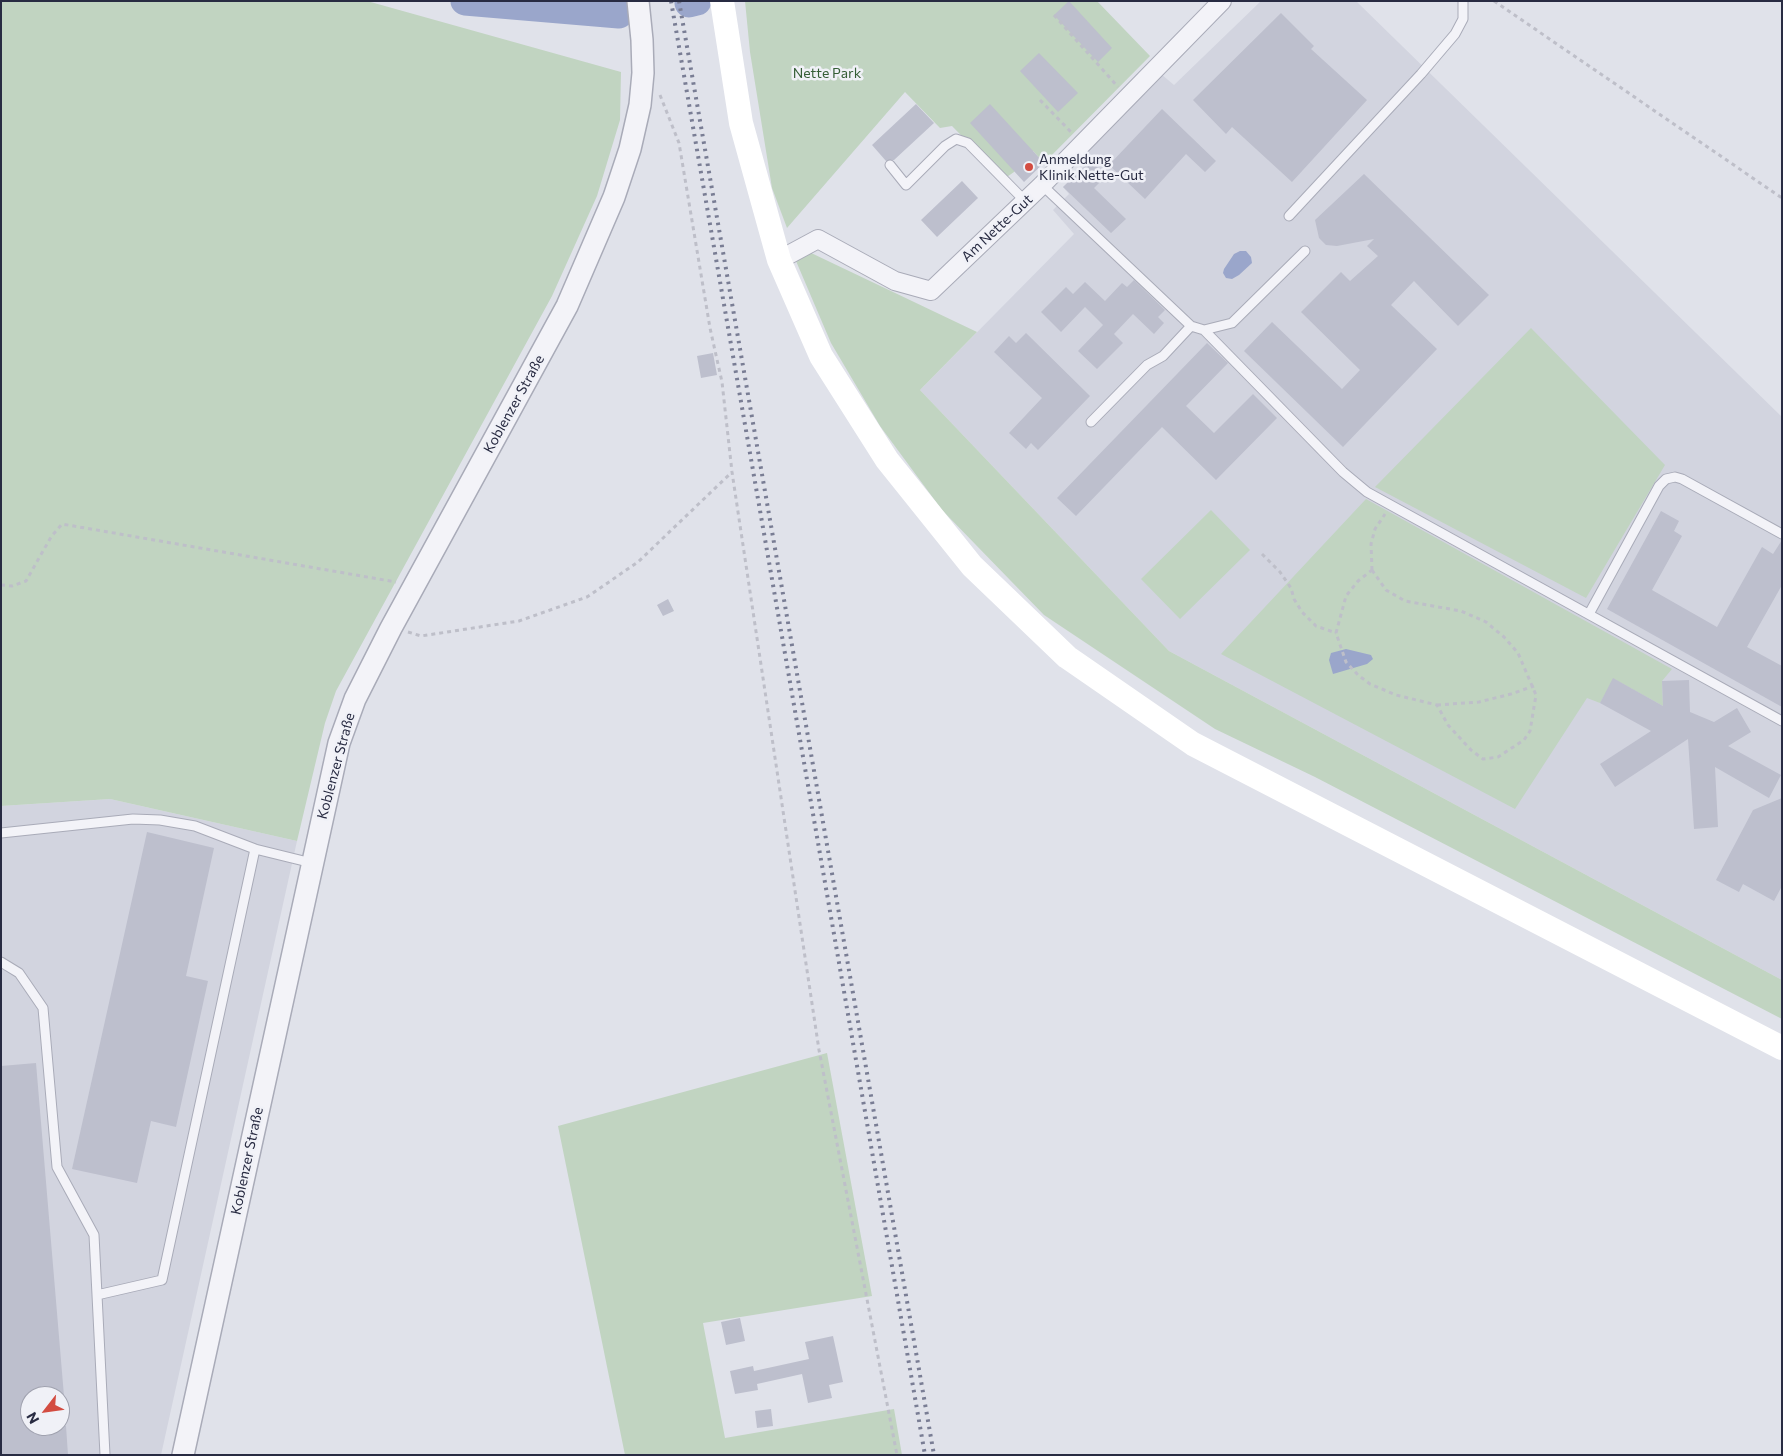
<!DOCTYPE html>
<html>
<head>
<meta charset="utf-8">
<style>
  body { margin:0 }
  #map { position:relative; width:1783px; height:1456px; overflow:hidden; background:#e0e2ea; font-family:Commissioner,sans-serif }
  canvas { display:block }
  .frame { position:absolute; inset:0; border:2px solid #282b42; pointer-events:none }
  .north { position:absolute; left:20px; top:1386px; width:50px; height:50px; box-sizing:border-box; background:#f0f1f7; border:1px solid #a0a2af; border-radius:50%; rotate:240deg; font-size:14px; font-weight:700; line-height:20px; text-align:center; color:#282b42 }
  .north::after { content:''; display:block; margin:auto; width:18px; height:22px; background:#d34c41; clip-path:polygon(50% 0,100% 100%,50% 72%,0 100%) }
</style>
</head>
<body>
<div id="map">
<canvas width="1783" height="1456"></canvas>
<div class="frame"></div>
<div class="north">N</div>
</div>
<script>
const c = document.querySelector('canvas').getContext('2d');
c.lineJoin = 'round';
function fillPath(path, color) { c.fillStyle = color; c.fill(path, 'evenodd'); }
const toPath = rows => new Path2D(rows.map(r => 'M' + r).join(''));
function strokePath(path, color, width, dash) { c.strokeStyle = color; c.lineWidth = width; c.lineCap = dash ? 'butt' : 'round'; c.setLineDash(dash || []); c.stroke(path); }
function label(font, color, halo, rows, align = 'center') {
  c.font = font + ' Commissioner,sans-serif'; c.lineWidth = 5; c.setLineDash([]); c.textBaseline = 'middle'; c.strokeStyle = halo; c.fillStyle = color; for (const [text, x, y, turn = 0] of rows) {
    c.save(); c.translate(x, y); c.rotate((+turn || 0) * Math.PI / 180); c.textAlign = isNaN(turn) ? turn : align; if (halo) c.strokeText(text, 0, 0); c.fillText(text, 0, 0); c.restore();
  }
}
const built = toPath([
  [1261,1,1356,1,1782,417,1782,980,1169,651,920,390,1074,234,1053,210,1069,194,1063,187,1091,159,1086,152,1161,74,1174,85],
  [110,799,297,841,161,1455,1,1455,1,806],
  [30,1396,60,1396,60,1426,30,1426]
]);
const green = toPath([
  [1,1,367,1,621,72,620,120,597,196,552,296,336,691,325,723,297,841,110,799,1,806],
  [745,1,1097,1,1150,56,1044,163,1033,151,1014,172,1004,179,952,126,940,128,905,92,787,228,772,188,750,52],
  [807,251,977,332,920,390,1169,651,1782,980,1782,1019,1315,777,1215,729,1044,615,942,510,880,426,831,343,796,261],
  [1531,328,1665,465,1586,598,1375,487],
  [1366,499,1672,669,1662,681,1663,706,1614,679,1600,703,1587,698,1515,809,1221,654],
  [1211,510,1250,550,1180,619,1141,579],
  [827,1053,872,1296,703,1323,725,1438,894,1409,902,1455,625,1455,558,1126]
]);
const water = toPath([
  [1240,251,1246,251,1251,257,1252,263,1239,275,1232,279,1226,278,1223,273,1224,269,1234,254],
  [1346,649,1371,655,1373,659,1367,664,1333,674,1329,660,1331,653]
]);
const river = toPath([
  [465,1,619,14],
  [689,3,697,1]
]);
const building = toPath([
  [1069,1,1112,48,1098,62,1054,15],
  [1281,13,1314,46,1311,49,1367,100,1292,182,1232,127,1226,134,1193,100],
  [1039,53,1078,93,1058,112,1020,71],
  [916,104,934,123,894,160,886,161,872,145],
  [990,104,1044,163,1024,182,970,123],
  [1162,109,1216,161,1205,172,1186,154,1145,199,1109,165],
  [1091,161,1106,176,1094,188,1126,219,1111,233,1063,187],
  [1364,174,1489,295,1458,326,1414,281,1391,305,1437,349,1343,447,1244,351,1272,322,1342,389,1360,370,1301,312,1341,272,1350,281,1378,256,1367,246,1374,239,1337,246,1326,245,1319,238,1315,220],
  [962,181,978,198,937,237,921,220],
  [1134,280,1165,310,1158,317,1164,323,1154,334,1133,314,1114,334,1123,343,1097,369,1078,351,1103,325,1085,307,1061,332,1041,312,1066,287,1073,294,1085,282,1105,301,1122,283,1127,287],
  [1026,333,1090,396,1038,450,1031,443,1026,449,1009,433,1042,398,994,352,1009,336,1016,343],
  [1207,343,1228,363,1186,406,1214,433,1253,394,1277,418,1216,480,1162,427,1076,516,1057,498],
  [713,353,717,375,701,378,697,356],
  [1661,511,1679,521,1674,531,1682,536,1652,590,1717,627,1762,547,1773,554,1782,540,1782,585,1747,647,1782,666,1782,707,1607,609],
  [668,599,674,611,663,616,657,605],
  [1613,678,1663,706,1662,681,1689,680,1690,712,1714,722,1737,708,1751,732,1728,746,1781,775,1769,798,1715,767,1718,827,1694,829,1688,739,1615,787,1600,764,1651,731,1600,703],
  [1782,798,1782,886,1774,901,1743,884,1739,892,1716,880,1753,810],
  [147,832,214,848,186,976,208,981,176,1127,151,1121,137,1183,72,1169],
  [36,1063,64,1396,30,1396,30,1426,66,1426,68,1455,1,1455,1,1066],
  [740,1318,745,1341,726,1345,721,1322],
  [833,1336,843,1382,829,1385,832,1398,808,1403,802,1374,757,1384,758,1390,735,1394,730,1371,753,1366,754,1371,809,1359,805,1342],
  [771,1409,773,1426,757,1428,755,1411]
]);
const path = toPath([
  [1494,1,1782,198],
  [1054,15,1118,87],
  [660,95,679,143,710,328,722,382,732,472,819,1050,897,1455],
  [1040,100,1071,132],
  [1262,554,1280,572,1291,588,1294,599,1302,612,1316,626,1336,633],
  [1372,570,1386,590,1405,601,1461,611,1486,622,1504,637,1518,653,1536,695,1530,731,1524,740,1498,757,1483,759,1471,750,1448,725,1437,705,1396,695,1370,684,1358,675,1346,662,1336,633,1346,596,1358,581,1372,570],
  [1372,570,1371,544,1375,529,1385,514],
  [1,585,12,586,26,581,51,537,62,524,396,582],
  [408,632,421,636,519,621,587,597,638,562,732,472],
  [1437,705,1479,702,1511,694,1534,686]
]);
const service = toPath([
  [890,165,906,185,945,146,956,139,968,143,1025,201],
  [1042,185,1191,326,1204,330,1343,472,1367,492,1782,721],
  [1289,216,1421,74,1455,34,1463,19,1463,1],
  [1204,330,1232,323,1305,251],
  [1091,422,1147,365,1163,356,1191,326],
  [1589,614,1659,486,1666,479,1675,477,1682,479,1782,534],
  [1,833,133,819,160,820,195,826,255,849],
  [1,962,19,973,43,1008,57,1167,94,1235,105,1455],
  [97,1295,162,1280,255,849,312,863]
]);
const minor = toPath([
  [779,260,818,239,895,281,931,291,1042,185,1222,1]
]);
const tertiary = toPath([
  [183,1455,339,743,355,699,391,628,567,306,614,197,630,149,640,105,643,73,642,40,638,1]
]);
const secondary = toPath([
  [722,1,741,123,779,260,821,356,887,460,972,566,1067,657,1193,744,1782,1048]
]);
const rail = toPath([
  [671,1,925,1455],
  [679,1,934,1455]
]);
const markers = [
  [1029,167,5,"#d34c41"]
];
const parkNames = [
  ["Nette Park",827,73]
];
const poiNames = [
  ["Anmeldung",1039,159],
  ["Klinik Nette-Gut",1039,175]
];
const streetNames = [
  ["Am Nette-Gut",997,228,-43],
  ["Koblenzer Straße",514,404,-61],
  ["Koblenzer Straße",336,766,-75],
  ["Koblenzer Straße",247,1161,-78]
];
fillPath(built, '#d2d4df');
fillPath(green, '#c1d4c1');
fillPath(water, '#9aa6cb');
strokePath(river, '#9aa6cb', 29);
fillPath(building, '#bdbfcd');
strokePath(service, '#a9abb8', 11);
strokePath(minor, '#a9abb8', 20);
strokePath(tertiary, '#a9abb8', 24);
strokePath(path, '#bebfc9', 3, [4, 4]);
strokePath(service, '#f3f3f8', 9);
strokePath(minor, '#f3f3f8', 18);
strokePath(tertiary, '#f3f3f8', 21);
strokePath(secondary, '#fff', 24);
strokePath(rail, '#797d94', 4, [2.5, 5]);
for (const [x, y, r, color] of markers) { const dot = new Path2D(); dot.arc(x, y, r, 0, 2 * Math.PI); c.fillStyle = color; c.fill(dot); strokePath(dot, '#f0f1f7', 2); }
label('14px', '#355e36', '#f0f1f7', parkNames);
label('14px', '#282b42', '#f0f1f7', poiNames, 'left');
label('14px', '#282b42', '#f0f1f7', streetNames);
</script>
</body>
</html>
